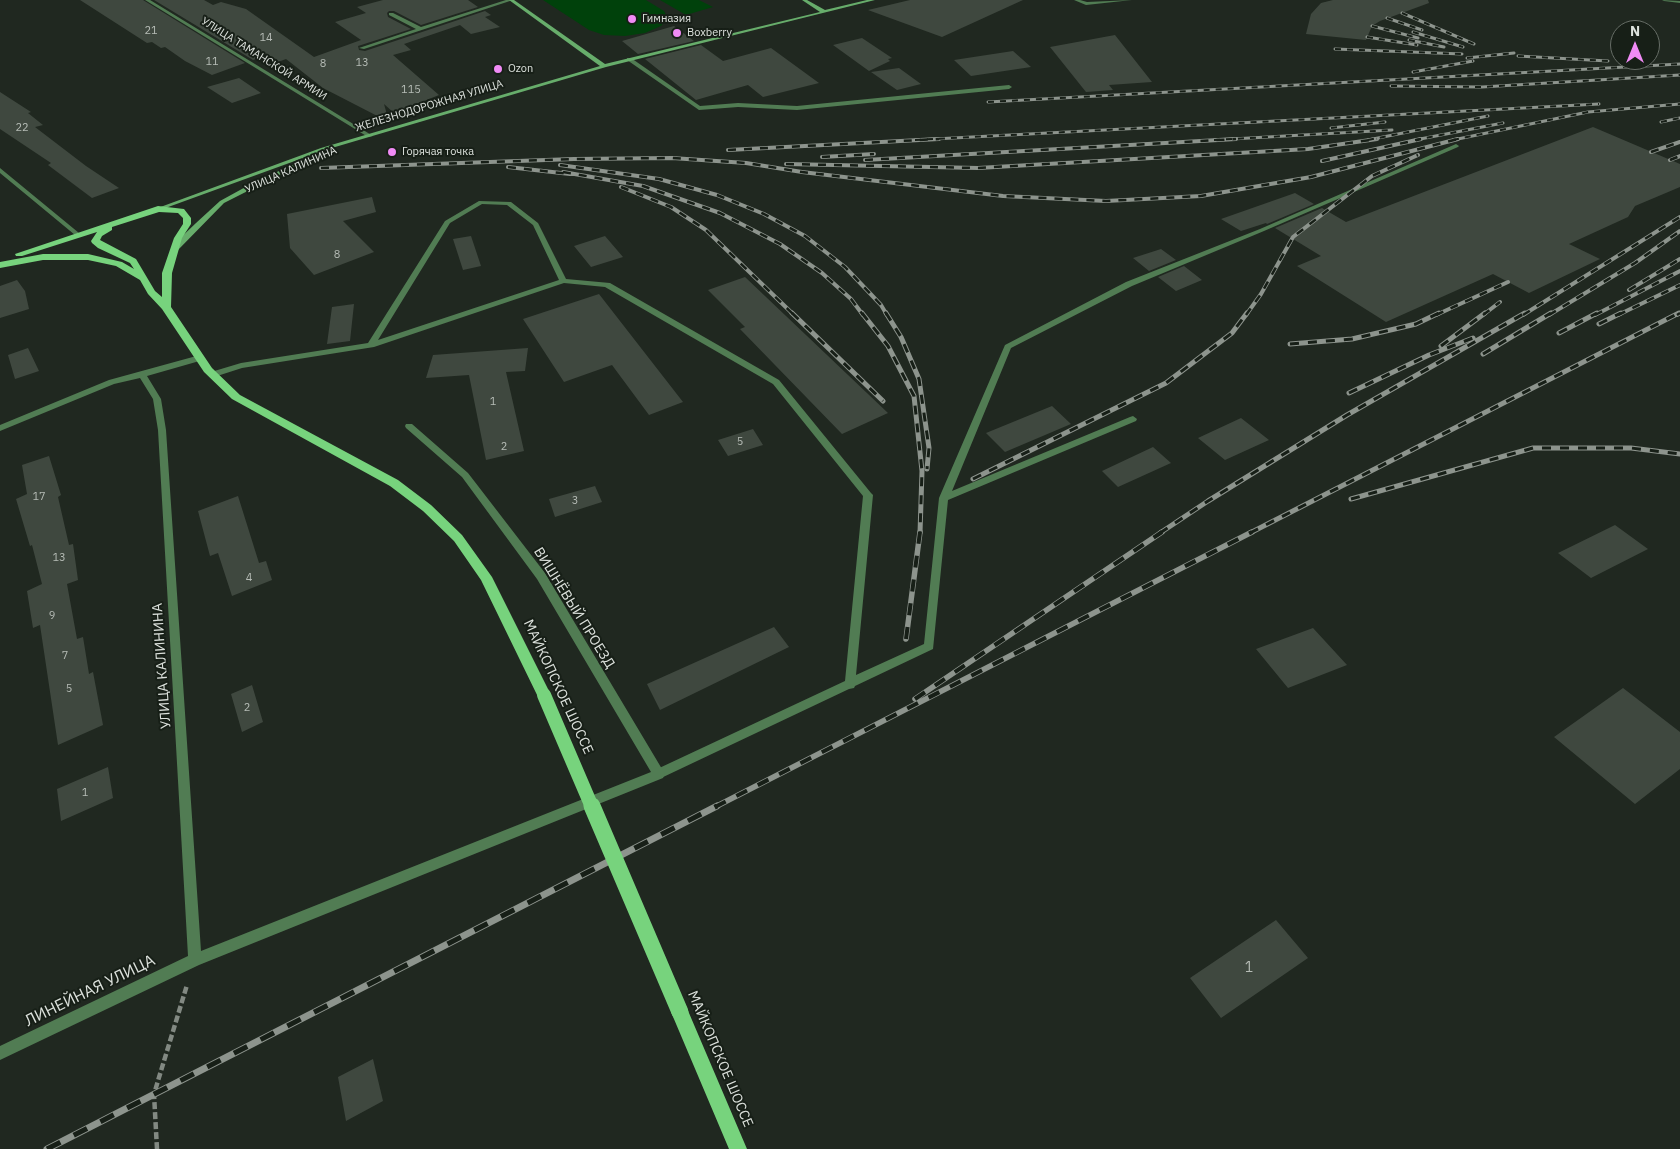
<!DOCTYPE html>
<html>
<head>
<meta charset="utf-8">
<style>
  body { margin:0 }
  #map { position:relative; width:1680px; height:1149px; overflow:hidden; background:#202820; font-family:"IBM Plex Sans",sans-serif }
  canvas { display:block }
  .north { position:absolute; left:1610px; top:20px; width:50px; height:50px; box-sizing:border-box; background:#171f17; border:1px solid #666d66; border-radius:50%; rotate:0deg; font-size:14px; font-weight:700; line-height:20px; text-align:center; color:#dde2dd }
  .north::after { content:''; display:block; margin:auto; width:18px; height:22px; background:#f08bf5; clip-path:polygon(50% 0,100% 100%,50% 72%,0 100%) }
</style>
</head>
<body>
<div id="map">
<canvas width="1680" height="1149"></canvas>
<div class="north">N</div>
</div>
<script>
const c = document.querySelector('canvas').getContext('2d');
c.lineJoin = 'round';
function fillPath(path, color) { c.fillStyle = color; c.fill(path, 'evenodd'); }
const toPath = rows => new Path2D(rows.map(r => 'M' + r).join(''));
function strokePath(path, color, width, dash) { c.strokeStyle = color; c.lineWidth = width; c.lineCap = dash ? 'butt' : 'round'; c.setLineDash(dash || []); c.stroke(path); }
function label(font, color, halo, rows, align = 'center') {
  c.font = font + ' "IBM Plex Sans",sans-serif'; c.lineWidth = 4; c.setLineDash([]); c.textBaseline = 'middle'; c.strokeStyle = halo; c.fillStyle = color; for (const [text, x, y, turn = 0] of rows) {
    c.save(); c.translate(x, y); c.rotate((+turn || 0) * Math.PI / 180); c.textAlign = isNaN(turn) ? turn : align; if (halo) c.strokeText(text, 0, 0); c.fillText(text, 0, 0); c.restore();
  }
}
const green = toPath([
  [543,0,646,0,664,11,668,18,661,26,645,33,625,36,604,35,589,30],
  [660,0,699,0,713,7,686,15]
]);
const building = toPath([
  [80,0,143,0,245,63,212,75,185,61,165,47,161,48,152,42,147,43],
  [154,0,204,0,213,5,221,2,246,9,314,57,361,40,335,22,366,13,357,7,383,0,468,0,478,7,421,25,394,11,389,11,387,13,388,17,411,29,358,46,359,50,365,51,485,11,491,15,485,17,500,27,471,34,460,25,404,44,411,50,393,55,439,95,394,113,384,104,389,122,323,88,286,59,278,62,269,55,253,60],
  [910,0,1023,0,942,37,868,10],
  [1333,0,1428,0,1429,3,1380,21,1372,26,1366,40,1306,34,1311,14,1321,3],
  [674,26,694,41,638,54,622,41],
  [1115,35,1152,82,1109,85,1113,90,1086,92,1050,47],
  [862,38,892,58,888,59,890,61,869,71,833,45],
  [701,45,723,61,771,48,819,83,763,97,748,85,696,100,645,59],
  [1013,51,1031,67,971,76,954,60],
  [899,68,921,84,897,90,871,72],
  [239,78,261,93,232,103,207,87],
  [0,92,31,112,28,113,43,125,35,127,86,166,119,188,92,198,48,165,51,163,0,129],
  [1593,127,1680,164,1680,187,1635,206,1628,217,1569,244,1600,259,1529,293,1493,274,1386,322,1297,266,1321,256,1275,228,1322,208,1346,222],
  [1295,193,1314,204,1267,224,1266,223,1241,231,1221,219],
  [372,197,376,212,343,221,374,252,314,275,290,248,287,214],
  [471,236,481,266,463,270,453,239],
  [605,236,623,257,591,267,574,246],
  [1161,249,1176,260,1149,271,1133,258],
  [1184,266,1202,280,1176,291,1158,277],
  [745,277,888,413,842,434,740,329,745,327,708,290],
  [17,280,25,291,29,309,0,318,0,286],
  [599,294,683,402,649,415,612,365,564,382,523,319],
  [354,304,350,341,327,344,332,307],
  [28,348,39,371,15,379,8,355],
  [528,348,525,371,506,372,524,451,486,460,469,375,426,378,433,355],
  [1052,406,1071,424,1005,452,986,433],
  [1241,418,1269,440,1225,460,1198,438],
  [753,429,763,445,728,456,718,440],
  [1153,447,1171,463,1118,487,1102,471],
  [49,456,61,495,58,497,69,545,73,544,78,580,67,584,77,639,83,637,89,674,93,672,103,725,58,745,40,625,33,628,27,591,42,584,32,545,30,546,16,499,27,494,22,465],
  [595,486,602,502,555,517,549,499],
  [238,496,259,563,266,561,272,580,232,596,218,553,210,556,198,511],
  [1615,525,1648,549,1591,578,1558,553],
  [774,627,789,647,660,710,647,684],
  [1313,628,1347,665,1288,688,1256,649],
  [252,685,263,722,242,732,231,694],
  [1623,688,1680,732,1680,769,1635,804,1554,737],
  [108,767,113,798,61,821,57,789],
  [1276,920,1308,958,1221,1018,1190,978],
  [373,1059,383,1101,346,1121,338,1077]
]);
const path = toPath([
  [157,1149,154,1094,187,985]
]);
const lane = toPath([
  [506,0,513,0,364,49,359,48,416,29,389,15,389,13,393,13,421,27,506,0],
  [1662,0,1680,1,1680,3,1664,1,1662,0],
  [627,58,631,58,700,106,738,103,797,106,1009,85,1012,87,1009,89,797,110,738,107,699,110,627,60,627,58],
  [1456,144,1459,146,1458,147,1264,231,1132,286,1011,348,952,491,1130,417,1133,416,1137,419,1136,421,948,500,933,649,855,686,854,688,849,689,659,779,655,778,653,774,655,770,845,681,863,496,773,384,605,287,564,283,374,347,242,368,214,377,210,374,211,372,241,363,368,343,445,221,479,201,511,202,538,223,566,279,610,283,779,380,871,493,873,495,856,675,924,644,939,498,1005,345,1126,282,1260,229,1456,144],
  [482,204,507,205,533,225,559,280,378,340,450,223,482,204]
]);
const street = toPath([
  [145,0,150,0,373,136,368,137,145,0],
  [1074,0,1080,0,1087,2,1132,0,1086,5,1074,0],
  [0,168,79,233,79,235,75,235,0,173,0,168],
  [200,355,203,356,203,360,147,376,161,399,166,430,201,951,651,772,537,579,462,477,406,428,405,426,406,424,412,424,468,473,545,573,665,774,663,778,199,965,0,1060,0,1046,188,956,158,430,153,399,140,378,114,384,0,431,0,425,109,380,200,355]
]);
const secondary = toPath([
  [509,0,514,0,605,64,820,12,802,0,807,0,825,10,867,0,875,0,606,67,325,150,160,210,155,209,321,148,600,66,509,0],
  [292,165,297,166,224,203,178,250,172,250,172,246,196,223,220,201,251,184,292,165]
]);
const primary = toPath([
  [158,206,184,209,191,218,191,224,182,238,172,273,171,307,212,368,240,395,398,480,431,505,462,535,492,577,551,695,549,699,544,701,539,699,481,580,454,541,423,511,390,486,232,399,204,372,162,309,148,294,140,280,116,266,88,260,43,260,0,268,0,262,43,254,88,254,122,262,134,269,130,263,98,248,92,243,91,241,97,232,22,256,16,256,15,254,158,206],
  [159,212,178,213,183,218,183,224,174,238,162,273,162,297,155,291,136,259,100,240,102,236,112,230,112,227,159,212],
  [680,1003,686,1006,747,1149,729,1149,671,1012,674,1006,680,1003]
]);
const railFar4 = toPath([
  [1402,13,1474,44],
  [1387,18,1422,30],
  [1372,26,1418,38],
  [1413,32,1463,47],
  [1367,37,1417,45],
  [1409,40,1444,47],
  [1335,49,1462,54],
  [1518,56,1608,61],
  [1467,58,1514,53],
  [1413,72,1473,61],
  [1391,86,1482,87,1680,75],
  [988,102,1680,64],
  [1661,122,1680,118],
  [1331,128,1385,122],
  [915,140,1599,104],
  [1214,140,1392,130],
  [1368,140,1488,116],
  [1415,140,1503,123],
  [1453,140,1588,112,1680,104]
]);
const railFar3 = toPath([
  [728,150,939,139],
  [1651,152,1680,142],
  [822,157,874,154],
  [865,160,1236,139],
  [1670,160,1680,156],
  [1322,161,1421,139],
  [786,164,978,168,1308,149,1377,139],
  [560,165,659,179,717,195,764,214,805,236,845,267,881,305,887,315],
  [508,167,570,174],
  [321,168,574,159,672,158,746,163,802,172,1003,196,1106,201,1201,196,1311,177,1458,139],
  [563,172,643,186,720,213,780,244,822,273,851,299,863,315],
  [621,187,671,207,706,230,794,315],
  [1629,290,1680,259],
  [1246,315,1261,294,1293,237,1372,176,1418,155],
  [1436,315,1508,282],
  [1483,315,1500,302],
  [1523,315,1680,217],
  [1549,315,1635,263,1680,231],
  [1595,315,1680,271],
  [1618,315,1680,285],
  [1677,315,1680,313]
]);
const railFar2 = toPath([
  [792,313,883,401],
  [862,313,888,346,914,396,922,471,920,533],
  [886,313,901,337,919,379,929,448,927,469],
  [1599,324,1621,313],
  [1559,333,1597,313],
  [1290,344,1352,339,1416,324,1439,313],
  [1441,346,1485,313],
  [1483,354,1551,313],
  [1349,393,1429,355,1473,338],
  [973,479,1166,383,1232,333,1247,313],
  [1351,499,1533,448,1631,448,1680,454],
  [1160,533,1208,501,1347,415,1525,313],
  [1250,533,1679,313]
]);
const railFar1 = toPath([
  [906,639,920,532],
  [915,699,1162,532],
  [715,807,1252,532]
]);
const rail = toPath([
  [47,1149,717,806]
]);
const primaryBridgeFar1 = toPath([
  [544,695,592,807]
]);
const primaryBridge = toPath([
  [592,806,680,1012]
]);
const markers = [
  [632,19,5,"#f08bf5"],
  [677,33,5,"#f08bf5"],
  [498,69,5,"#f08bf5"],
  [392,152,5,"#f08bf5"]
];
const farPoinames = [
  ["Гимназия",642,19],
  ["Boxberry",687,33],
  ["Ozon",508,69],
  ["Горячая точка",402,152]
];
const numberNames = [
  ["21",151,31],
  ["14",266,38],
  ["11",212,62],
  ["13",362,63],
  ["8",323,64],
  ["115",411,90],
  ["22",22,128],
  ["8",337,255],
  ["1",493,402],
  ["5",740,442],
  ["2",504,447],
  ["17",39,497],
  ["3",575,501],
  ["13",59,558],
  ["4",249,578],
  ["9",52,616],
  ["7",65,656],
  ["5",69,689],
  ["2",247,708],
  ["1",85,793]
];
const farStreetnames = [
  ["УЛИЦА ТАМАНСКОЙ АРМИИ",264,59,32],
  ["ЖЕЛЕЗНОДОРОЖНАЯ УЛИЦА",429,106,-17],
  ["УЛИЦА КАЛИНИНА",291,170,-24]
];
const streetNames = [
  ["ВИШНЁВЫЙ ПРОЕЗД",574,608,58],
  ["УЛИЦА КАЛИНИНА",162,666,-94],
  ["МАЙКОПСКОЕ ШОССЕ",558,687,65],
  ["МАЙКОПСКОЕ ШОССЕ",720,1059,67]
];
const nearNumbernames = [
  ["1",1249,968]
];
const nearStreetnames = [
  ["ЛИНЕЙНАЯ УЛИЦА",90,991,-26]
];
fillPath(green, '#00410b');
fillPath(building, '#3f483f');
strokePath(path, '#828982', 4.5, [7, 3]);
fillPath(lane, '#517c53');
fillPath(street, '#517c53');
fillPath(secondary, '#67ad6b');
fillPath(primary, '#77d37d');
strokePath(railFar4, '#8d948d', 3);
strokePath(railFar3, '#8d948d', 4);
strokePath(railFar2, '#8d948d', 5);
strokePath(railFar1, '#8d948d', 5.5);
strokePath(rail, '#8d948d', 7);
strokePath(railFar4, '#171f17', 2, [6]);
strokePath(railFar3, '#171f17', 2.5, [8]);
strokePath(railFar2, '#171f17', 3, [9]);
strokePath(railFar1, '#171f17', 4, [12]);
strokePath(rail, '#171f17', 5, [15]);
strokePath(primaryBridgeFar1, '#77d37d', 14);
strokePath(primaryBridge, '#77d37d', 17);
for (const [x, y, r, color] of markers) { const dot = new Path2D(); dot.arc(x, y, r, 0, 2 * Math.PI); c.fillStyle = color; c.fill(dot); strokePath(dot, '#171f17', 2); }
label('11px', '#dde2dd', '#171f17', farPoinames, 'left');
label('11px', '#b6bcb6', null, numberNames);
label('11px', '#dde2dd', '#171f17', farStreetnames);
label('14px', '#dde2dd', '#171f17', streetNames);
label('14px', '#b6bcb6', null, nearNumbernames);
label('16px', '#dde2dd', '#171f17', nearStreetnames);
</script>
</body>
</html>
